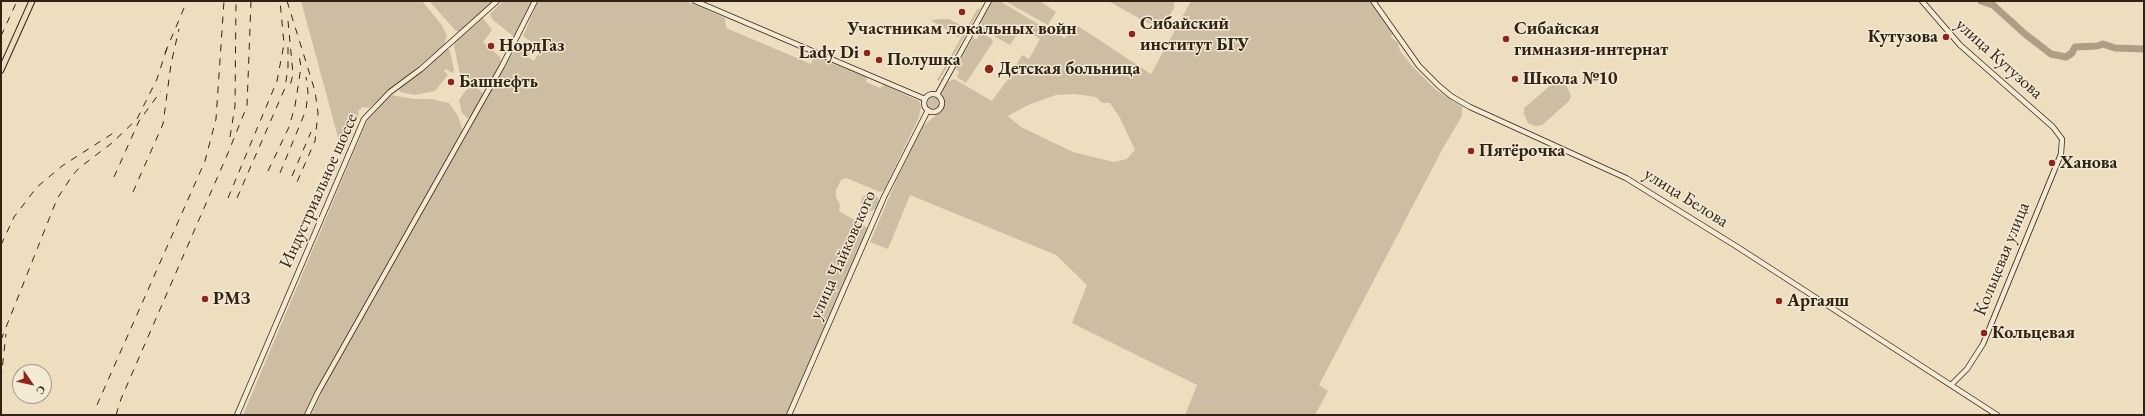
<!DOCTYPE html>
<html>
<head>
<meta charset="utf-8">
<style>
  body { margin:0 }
  #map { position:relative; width:2145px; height:416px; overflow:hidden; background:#eddec0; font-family:"EB Garamond",serif }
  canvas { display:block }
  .frame { position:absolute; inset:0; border:2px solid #312313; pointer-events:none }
  .north { position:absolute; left:12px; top:364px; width:40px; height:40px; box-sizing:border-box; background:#f3ead6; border:1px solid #a59a88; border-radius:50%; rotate:124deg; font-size:11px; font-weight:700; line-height:16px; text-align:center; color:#312313 }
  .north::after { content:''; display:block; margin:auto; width:14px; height:18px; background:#8f2418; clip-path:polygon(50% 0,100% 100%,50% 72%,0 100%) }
</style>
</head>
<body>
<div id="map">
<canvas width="2145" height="416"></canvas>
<div class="frame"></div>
<div class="north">С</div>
</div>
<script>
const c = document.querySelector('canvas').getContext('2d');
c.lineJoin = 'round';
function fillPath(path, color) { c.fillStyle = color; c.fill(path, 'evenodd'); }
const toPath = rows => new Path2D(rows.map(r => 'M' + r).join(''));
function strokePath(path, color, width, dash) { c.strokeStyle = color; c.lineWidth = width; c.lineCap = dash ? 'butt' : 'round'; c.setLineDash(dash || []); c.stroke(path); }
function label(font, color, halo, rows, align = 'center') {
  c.font = font + ' "EB Garamond",serif'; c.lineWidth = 3; c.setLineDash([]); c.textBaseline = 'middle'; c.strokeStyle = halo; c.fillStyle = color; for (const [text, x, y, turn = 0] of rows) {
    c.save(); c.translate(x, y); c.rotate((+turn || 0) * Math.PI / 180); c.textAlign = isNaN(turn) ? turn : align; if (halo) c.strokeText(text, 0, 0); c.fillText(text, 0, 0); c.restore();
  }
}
const green = toPath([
  [301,1,422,1,441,24,447,35,444,45,369,108,363,107,358,111,359,114,342,152],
  [429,1,494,1,460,31,456,31],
  [503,1,533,1,516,35,513,36,492,19,490,14],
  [538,1,686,1,725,18,726,28,811,64,814,56,867,77,866,82,880,88,884,85,919,101,921,106,919,117,884,190,880,192,846,178,841,180,836,190,836,197,840,205,839,211,868,228,787,415,311,415,324,387,515,48,519,45,524,45,526,51,530,54,529,58,534,61,541,49,523,36],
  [993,1,1000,1,1046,29,1047,28,1065,38,1075,24,1151,74,1191,1,1369,1,1393,34,1391,37,1398,43,1400,51,1415,69,1435,89,1462,107,1462,116,1443,148,1319,385,1328,391,1315,415,1185,415,1197,385,1072,323,1087,285,1056,255,910,195,888,249,870,242,896,181,922,127,943,109,945,104,942,93,948,82,954,79,992,101,1008,79,1022,55,1029,59,1040,39,1021,28,1010,45,983,30,981,22],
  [1074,94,1096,97,1102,103,1110,103,1120,118,1135,150,1127,159,1114,162,1073,152,1021,127,1008,116,1028,105,1056,95],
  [1005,1,1040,1,1056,12,1048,25],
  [1108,1,1174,1,1174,8,1166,21,1153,24,1146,22],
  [978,8,980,9,939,81,937,80],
  [483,18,492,30,483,42,500,57,501,61,492,80,470,83,460,75,454,46,455,42],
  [942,19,949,19,964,27,958,37,931,20],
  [980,33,991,38,993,42,966,83,957,77,959,72,956,68,973,38,977,39],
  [446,49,450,50,454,70,452,73,446,69,444,71,448,75,435,91,415,95,400,92,399,89],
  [1559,82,1566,85,1569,90,1571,97,1568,102,1542,125,1535,126,1528,123,1524,114,1524,108,1553,83],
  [470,88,478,88,484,94,471,117,467,118,462,113,459,100,466,90],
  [390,95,415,99,431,99,449,103,458,116,463,131,317,389,305,415,243,415,367,121],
  '927 103a6 6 0 1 1 12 0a6 6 0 1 1-12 0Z',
  '861 202a9 9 0 1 1 18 0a9 9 0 1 1-18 0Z'
]);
const river = toPath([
  [1981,1,1993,5,2025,34,2051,54,2066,57,2072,53,2075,47,2097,46,2103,44,2115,48,2144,49]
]);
const secondary = toPath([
  [695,1,925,99],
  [1373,1,1419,66,1439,86,1451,96,1470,107,1626,178,1739,248,1997,415],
  [1922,1,1960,45,2053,127,2062,139,2061,154,1983,344,1967,369,1951,385],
  '924 103a9 9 0 1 1 18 0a9 9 0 1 1-18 0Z',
  [937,95,989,1],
  [237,415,364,119,390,92,421,69,497,1],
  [307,415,318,392,502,66,535,1],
  [789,415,884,197,928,110]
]);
const primary = toPath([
  [1,70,32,1]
]);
const rail = toPath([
  [287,1,315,91,318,113,315,141,297,182],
  [288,21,293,74,289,90],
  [1,36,17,1],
  [165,53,187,1],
  [230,137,235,106,236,1],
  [268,171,289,127,295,106,301,67,299,55],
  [280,173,306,110,308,92,306,77],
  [292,176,311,132],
  [114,177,139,121,161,91],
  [133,192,163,124,171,64,179,29],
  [228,198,277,81,284,44,280,1],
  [237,198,285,88,288,67,288,47],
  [1,245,14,217,37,187,62,166,118,130],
  [1,340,57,199,72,176,79,168,112,143,137,119,157,79,167,48],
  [1,379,6,334],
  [97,405,205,161,216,119,224,1],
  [116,415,121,399,228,153,247,106,251,1]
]);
const markers = [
  [962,12,4,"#8f2418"],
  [1132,34,4,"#8f2418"],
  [1946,37,4,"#8f2418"],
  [1506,39,4,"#8f2418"],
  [491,46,4,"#8f2418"],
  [867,53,4,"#8f2418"],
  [879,60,4,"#8f2418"],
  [989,69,5,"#8f2418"],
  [1515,79,4,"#8f2418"],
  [451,82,4,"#8f2418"],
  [1471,151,4,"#8f2418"],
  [2052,163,4,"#8f2418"],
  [205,299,4,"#8f2418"],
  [1779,301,4,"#8f2418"],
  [1984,333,4,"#8f2418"]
];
const poiNames = [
  ["Сибайский",1140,24],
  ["институт БГУ",1140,45],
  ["Участникам локальных войн",962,29,"center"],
  ["Сибайская",1514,29],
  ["гимназия-интернат",1514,50],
  ["Кутузова",1938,37,"right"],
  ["НордГаз",499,46],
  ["Lady Di",859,53,"right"],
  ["Полушка",887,60],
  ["Детская больница",998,69],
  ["Школа №10",1523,79],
  ["Башнефть",459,82],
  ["Пятёрочка",1479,151],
  ["Ханова",2060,163],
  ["РМЗ",213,299],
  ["Аргаяш",1787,301],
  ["Кольцевая",1992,333]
];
const streetNames = [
  ["улица Кутузова",1999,59,42],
  ["Индустриальное шоссе",319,191,-66],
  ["улица Белова",1686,198,32],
  ["улица Чайковского",843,255,-66],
  ["Кольцевая улица",2002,259,-68]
];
fillPath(green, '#cdbea3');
strokePath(river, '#ad9e85', 7);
strokePath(secondary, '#312313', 6);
strokePath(primary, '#312313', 7);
strokePath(secondary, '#f3ead6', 4.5);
strokePath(primary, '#eddec0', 5);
strokePath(rail, '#312313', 1, [7, 7]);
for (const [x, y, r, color] of markers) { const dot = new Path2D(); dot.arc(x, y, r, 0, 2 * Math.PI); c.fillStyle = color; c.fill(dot); strokePath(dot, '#f3ead6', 1.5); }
label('bold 18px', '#312313', '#f3ead6', poiNames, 'left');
label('18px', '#312313', '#f3ead6', streetNames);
</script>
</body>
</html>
